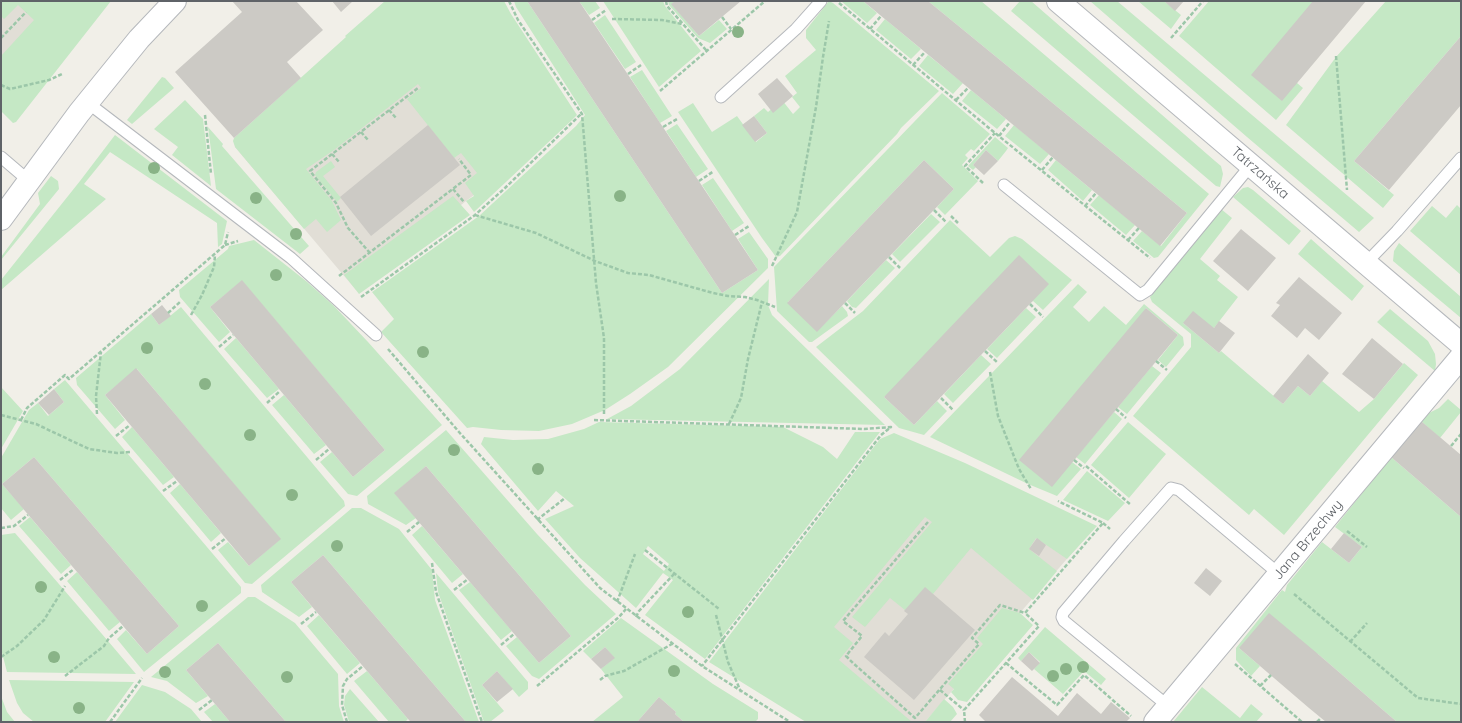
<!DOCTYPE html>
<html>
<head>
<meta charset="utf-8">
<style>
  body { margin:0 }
  #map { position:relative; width:1462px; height:723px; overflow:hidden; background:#f1efe8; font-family:Quicksand,sans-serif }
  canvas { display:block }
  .frame { position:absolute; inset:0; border:2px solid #5f6368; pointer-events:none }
</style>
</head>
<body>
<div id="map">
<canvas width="1462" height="723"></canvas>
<div class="frame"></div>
</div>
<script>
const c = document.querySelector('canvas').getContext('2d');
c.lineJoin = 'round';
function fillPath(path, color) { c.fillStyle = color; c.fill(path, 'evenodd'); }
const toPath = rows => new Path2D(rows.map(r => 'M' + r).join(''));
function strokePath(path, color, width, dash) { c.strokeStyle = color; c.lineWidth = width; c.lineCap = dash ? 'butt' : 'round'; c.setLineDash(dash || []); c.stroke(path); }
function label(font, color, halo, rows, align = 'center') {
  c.font = font + ' Quicksand,sans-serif'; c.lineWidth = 3.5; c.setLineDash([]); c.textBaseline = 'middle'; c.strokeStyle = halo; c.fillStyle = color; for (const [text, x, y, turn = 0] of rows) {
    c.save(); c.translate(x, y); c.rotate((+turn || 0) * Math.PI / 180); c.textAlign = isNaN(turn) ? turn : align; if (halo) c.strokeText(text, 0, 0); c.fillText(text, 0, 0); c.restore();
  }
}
const education = toPath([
  [1,1,80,1,1,75],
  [347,41,571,121,466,201,356,290,235,147],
  [888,439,1086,537,925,722,832,722,732,658]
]);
const green = toPath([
  [1,1,111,1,16,122,13,123,1,111,1,56,34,20,18,5,4,19,1,16],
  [385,1,504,1,511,14,577,115,571,121,474,212,466,201,474,196,465,183,477,173,461,153,454,158,407,99,421,88,418,84,334,150,306,169,332,201,341,220,327,232,316,219,304,229,235,147,233,141,234,138,346,37,345,36],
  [514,1,527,1,722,293,758,270,738,239,749,232,768,259,768,268,668,367,630,394,605,410,572,424,539,431,501,430,473,427,467,428,381,332,394,319,372,292,479,216,576,126,585,115,516,7],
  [579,1,595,1,600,8,589,15],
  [603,1,663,1,665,6,701,51,659,87],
  [668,1,675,1,672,4,699,36,719,20,727,29,710,43,698,38,669,5],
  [829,1,833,3,939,91,901,128,897,134,780,256,776,257,762,238,678,112,693,103,712,132,737,116,756,142,767,133,754,116,764,108,768,112,782,100,793,114,800,107,792,97,797,93,785,76,816,50,806,38,806,30],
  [841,1,863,1,877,13,867,23],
  [928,1,981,1,1209,194,1158,257,1154,258,1133,241,1142,231,1161,246,1187,213],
  [1020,1,1031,1,1215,161,1221,166,1223,174,1220,187,1216,186,1011,11],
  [1090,1,1117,1,1374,218,1359,232,1247,137],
  [1138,1,1164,1,1181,15,1171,29],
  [1209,1,1313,1,1297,83,1303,88,1276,120,1179,36],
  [1386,1,1461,1,1461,36,1354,161,1394,195,1383,208,1286,125,1336,57],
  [605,15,636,62,625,69,594,23],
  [885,19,921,49,911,59,876,30],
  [928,55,963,83,953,94,919,66],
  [642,70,672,116,660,123,630,77],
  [162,77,165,78,174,88,132,124,127,120],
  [971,90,1006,119,997,129,962,101],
  [942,93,990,134,974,151,971,149,965,155,968,158,962,165,978,181,945,215,937,207,954,189,924,160,788,302,817,331,842,306,847,312,848,316,812,342,809,342,777,311,774,267],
  [185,100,203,119,211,186,172,155,178,147,154,129],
  [677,124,708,169,696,177,666,131],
  [1014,125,1049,154,1040,164,1005,136],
  [208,127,223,144,222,146,309,246,300,254,216,189],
  [115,135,227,221,222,244,218,247,217,223,110,152,84,184,106,199,1,290,1,280,80,181],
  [995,137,1008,148,1006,151,998,161,986,150,973,165,976,167,973,170,968,166],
  [1056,160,1092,190,1083,201,1048,170],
  [331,161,335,167,323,176,341,198,337,202,315,175,316,172],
  [51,176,58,181,59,189,1,260,1,257,40,204,38,193],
  [713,178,744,223,732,231,702,185],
  [1248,187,1253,190,1301,231,1289,245,1233,197,1243,188],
  [1099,195,1135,225,1126,235,1090,205],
  [453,196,470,215,359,294,344,275],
  [1457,205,1461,209,1461,275,1410,231,1432,206,1446,218],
  [1221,209,1232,218,1200,259,1220,276,1217,280,1238,297,1214,328,1183,323,1219,353,1221,351,1283,404,1298,386,1310,396,1322,381,1359,412,1374,399,1404,363,1418,375,1284,535,1254,509,1249,515,1133,416,1191,347,1191,334,1152,302,1150,297],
  [931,214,940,222,900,262,892,254],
  [950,220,990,257,1009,238,1015,236,1022,239,1072,280,1043,310,1033,301,884,397,914,425,937,401,947,411,924,435,899,428,816,347,863,311],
  [1311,239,1364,286,1352,301,1298,254],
  [254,240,306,281,333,305,368,342,442,425,357,496,348,494,320,462,332,452,353,477,385,450,242,281,210,307,230,332,219,342,180,297,179,290,228,249,229,246],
  [1399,243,1461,297,1461,318,1393,261,1394,251],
  [886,260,895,268,856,308,852,307,847,301],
  [769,279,768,305,772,315,885,425,607,419,631,406,680,369],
  [1078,284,1087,292,1073,307,1089,322,1104,306,1126,325,1144,304,1183,337,1184,345,1166,367,1158,360,1178,335,1146,308,1072,462,1081,469,1057,496,1028,484,930,437],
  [181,307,344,501,345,506,252,584,245,583,218,550,228,542,249,566,280,539,137,369,105,395,125,420,115,429,77,385,76,378,151,314,159,325],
  [1026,308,1036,317,997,358,987,349],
  [1390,309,1428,341,1435,354,1436,364,1435,371,1377,322],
  [236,338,279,389,267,398,224,349],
  [981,355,991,364,953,403,944,394],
  [1152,366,1161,373,1127,414,1118,407],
  [65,380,241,587,241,593,144,672,117,639,126,630,147,654,179,626,34,457,2,484,24,509,11,520,1,508,1,458,29,410,38,403,48,416,64,402,54,389],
  [1,387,23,411,1,449],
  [284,395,326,445,314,454,272,405],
  [1448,399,1461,410,1461,412,1440,438,1421,421,1429,413,1439,408],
  [1114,412,1122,419,1085,464,1076,457],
  [599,422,783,427,823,447,837,459,855,432,880,432,705,659,645,615,673,580,663,573,636,608,580,558,545,519,574,506,556,491,538,511,481,444,484,437,513,440,548,439,584,429],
  [648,546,669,564,664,571,643,554],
  [1128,422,1166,454,1129,498,1091,465],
  [132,427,174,477,163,485,122,437],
  [446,430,537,534,585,585,616,614,539,679,532,676,506,646,517,637,539,663,571,636,426,466,395,493,416,518,406,525,368,504,367,496],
  [894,433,965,463,1097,526,1067,559,1036,538,1029,549,1057,571,1033,600,971,548,933,594,905,610,890,598,865,627,852,617,932,522,925,517,834,627,853,643,839,660,912,722,806,722,709,662,880,439],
  [1391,457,1461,517,1461,722,1397,722,1318,654,1239,648,1260,666,1251,676,1236,660,1236,648,1282,590,1285,592,1287,585,1322,542,1349,563,1362,547,1335,527],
  [1087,471,1125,503,1108,521,1063,500],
  [180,484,221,533,211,542,170,493],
  [352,508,361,508,399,529,432,570,435,600,479,722,466,722,323,555,291,582,312,607,299,617,262,592,261,585],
  [30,517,71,565,61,574,19,526],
  [422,526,463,574,452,583,412,535],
  [15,533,108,641,136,674,7,672,1,649,1,535],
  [77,572,120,622,109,631,67,581],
  [436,573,528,682,528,689,519,697,497,671,482,685,504,711,490,722,484,722,438,592],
  [470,582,512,631,501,640,459,590],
  [248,597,255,597,295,623,338,674,339,706,344,722,286,722,218,643,186,670,208,696,196,703,167,681,151,677],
  [1002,608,1020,613,1033,625,967,702,958,700,951,692,954,689,948,684,983,644,977,638],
  [319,615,360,663,347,674,307,626],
  [621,618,713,684,758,712,758,719,755,722,684,722,675,714,676,712,659,697,637,722,592,722,623,697,601,669,614,658,605,647,591,659,583,651],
  [1045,627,1106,679,1101,685,1084,671,1063,694,1034,669,1040,662,1029,652,1021,661,1018,658],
  [367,671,408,719,405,722,389,722,354,681],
  [9,680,134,682,105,722,34,722,23,713,17,703],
  [142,685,165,692,191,709,202,722,115,722],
  [1202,687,1240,718,1251,704,1263,714,1256,722,1173,722],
  [350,689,379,722,349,722,344,705,345,696],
  [1,696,7,712,15,722,1,722],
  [944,699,953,707,957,714,950,722,925,722],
  [215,704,230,722,213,722,204,712]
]);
const building = toPath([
  [232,1,296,1,323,30,287,62,301,78,234,138,175,72,242,12],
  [332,1,353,1,341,12],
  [527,1,579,1,758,270,722,293],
  [675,1,741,1,699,36,671,4],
  [863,1,928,1,1187,213,1160,246],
  [1164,1,1184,1,1175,11],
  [1313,1,1366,1,1282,101,1251,75],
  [1461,36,1461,105,1389,190,1354,161],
  [777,78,793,96,773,113,758,94],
  [754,116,767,133,755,142,742,125],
  [428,125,460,165,371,236,340,197],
  [986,150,998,161,984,175,973,165],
  [924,160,954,189,817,332,787,303],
  [1241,229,1276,258,1248,291,1213,261],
  [1019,255,1049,284,914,425,884,397],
  [1299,277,1342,313,1319,340,1305,328,1297,338,1271,316,1280,305,1276,303],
  [242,280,385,450,353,477,210,307],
  [162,305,171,316,159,325,151,314],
  [1146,308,1178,335,1052,487,1019,460],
  [1193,311,1214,328,1219,321,1235,333,1219,353,1183,323],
  [1372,338,1403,364,1374,399,1342,374],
  [1308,354,1329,373,1310,396,1298,386,1283,404,1273,396],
  [136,368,281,539,249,566,105,395],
  [54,389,64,402,49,415,38,403],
  [1421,421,1461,455,1461,517,1391,457],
  [34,457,179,626,147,654,2,484],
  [426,466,571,636,539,663,394,493],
  [1344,533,1362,547,1349,563,1331,549],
  [1037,538,1046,545,1039,556,1029,549],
  [323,555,466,722,411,722,408,719,291,582],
  [1206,568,1222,581,1210,596,1194,583],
  [925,587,975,630,914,700,864,657,885,632,889,636,908,614,904,611],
  [1269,613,1318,654,1397,722,1326,722,1309,708,1239,648],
  [218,643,286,722,230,722,215,704,186,670],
  [605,647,615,658,601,669,591,659],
  [1029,652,1040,663,1032,671,1021,661],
  [497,671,513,689,497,702,482,685],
  [1012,677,1058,716,1077,693,1101,714,1111,702,1130,718,1126,722,986,722,979,715],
  [659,697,676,712,675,714,684,722,637,722]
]);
const path = toPath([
  [509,1,518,20,582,114,596,283,604,338,604,415],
  [666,1,667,6,706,50],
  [839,3,995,133,1150,258],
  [722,17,731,29],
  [612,19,662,20,682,24],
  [592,20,606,10],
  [870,29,881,16],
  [1,38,26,12],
  [1171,38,1203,1],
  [1336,56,1347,190],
  [913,65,925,52],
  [628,74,641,65],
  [1,85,10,89,49,80,62,74],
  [660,91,765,1],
  [956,100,968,88],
  [389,110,396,118],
  [205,115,211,174],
  [663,127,677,119],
  [361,132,368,140],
  [999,136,1010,122],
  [332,154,340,163],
  [1042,170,1053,157],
  [699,181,714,171],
  [983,183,965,166,995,133],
  [453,189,464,202],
  [1085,206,1096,193],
  [934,210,946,222],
  [475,215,536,233,595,261,628,273,649,275,713,293,728,296,745,297,757,300,775,307],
  [951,216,958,223],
  [735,235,749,226],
  [1128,240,1139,228],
  [225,245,238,241],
  [370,253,348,228,336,203,310,171,418,88],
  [889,257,900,268],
  [772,266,797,212,816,107,823,57,829,21],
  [339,276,471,175,459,159],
  [361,297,475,215,505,188,581,114],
  [845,303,855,313],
  [1030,304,1043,317],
  [168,313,180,302],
  [191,315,202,295,214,267,215,255],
  [219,347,233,335],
  [388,349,459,432,600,588,702,666,790,722],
  [985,351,998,363],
  [1156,361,1167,370],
  [990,372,998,416,1019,469,1031,489],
  [941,398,953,410],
  [267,403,280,391],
  [1116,409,1126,418],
  [97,414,96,396,101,352],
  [1,415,36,424,89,449,117,453,130,452],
  [21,420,27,408,65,375,69,379,225,245,228,232],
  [594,420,864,429,891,427,881,435,854,470,702,666],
  [729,424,741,398,748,359,762,302],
  [116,436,130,425],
  [1451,446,1461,434],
  [316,460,329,449],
  [1074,460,1084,468],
  [1086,466,1131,505],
  [163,491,177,481],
  [537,520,565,498],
  [928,522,843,621,862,636,846,656,853,663,915,718,979,644,972,638,1000,605,1025,613],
  [1103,523,1110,529],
  [1,528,14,526,28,515],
  [1347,531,1367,547],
  [407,532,419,522],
  [212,549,226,538],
  [645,550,719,609],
  [432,563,436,592,482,722],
  [60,580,74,569],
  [454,590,468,579],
  [1294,594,1418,698,1461,704],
  [617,602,635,554],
  [716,615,728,662,741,692],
  [636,617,639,611,675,573],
  [301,624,316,612],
  [1350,642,1367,623],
  [501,645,514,634],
  [1,657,17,646,44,620,65,586],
  [1006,663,1057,705,1084,675,1131,716],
  [1235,664,1302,722],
  [65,676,104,646,109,638,123,626],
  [600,680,605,676,624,671,672,644],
  [537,686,619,617,626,609],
  [1260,686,1271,675],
  [940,690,964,710],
  [199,710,212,700],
  [110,722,142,678],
  [347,722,342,705,343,686,347,679,363,666],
  [965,722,964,710,1039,626,1025,613,1103,523,1058,501],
  [1317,722,1321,718]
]);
const service = toPath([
  [721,97,796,29,821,1],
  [88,103,291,258,376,335],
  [1,157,29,181],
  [1004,185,1140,295,1148,290,1251,165],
  [1366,263,1397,231,1461,158],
  [1168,706,1064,621,1062,617,1063,613,1124,541,1171,488,1179,490,1279,574]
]);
const minor = toPath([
  [1,219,79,113,139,39,175,1],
  [1155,722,1461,357]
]);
const tertiary = toPath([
  [1058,1,1461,344]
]);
const trees = [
  [738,32],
  [154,168],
  [620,196],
  [256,198],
  [296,234],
  [276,275],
  [147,348],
  [423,352],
  [205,384],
  [250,435],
  [454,450],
  [538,469],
  [292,495],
  [337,546],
  [41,587],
  [202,606],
  [688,612],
  [54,657],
  [1083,667],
  [1066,669],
  [674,671],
  [165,672],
  [1053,676],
  [287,677],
  [79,708]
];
const streetNames = [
  ["Tatrzańska",1260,173,41],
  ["Jana Brzechwy",1308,540,-50]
];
fillPath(education, '#e1ded6');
fillPath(green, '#c5e8c5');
fillPath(building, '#cccac5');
strokePath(service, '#b5b8bc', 13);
strokePath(minor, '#b5b8bc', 24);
strokePath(tertiary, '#b5b8bc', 24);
strokePath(path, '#9cc7a9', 2.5, [4, 2]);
strokePath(service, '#fff', 11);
strokePath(minor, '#fff', 22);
strokePath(tertiary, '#fff', 22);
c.fillStyle = '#89b387';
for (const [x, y] of trees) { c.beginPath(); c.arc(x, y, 6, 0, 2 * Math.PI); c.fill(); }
label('14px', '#5f6368', '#fff', streetNames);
</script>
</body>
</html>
